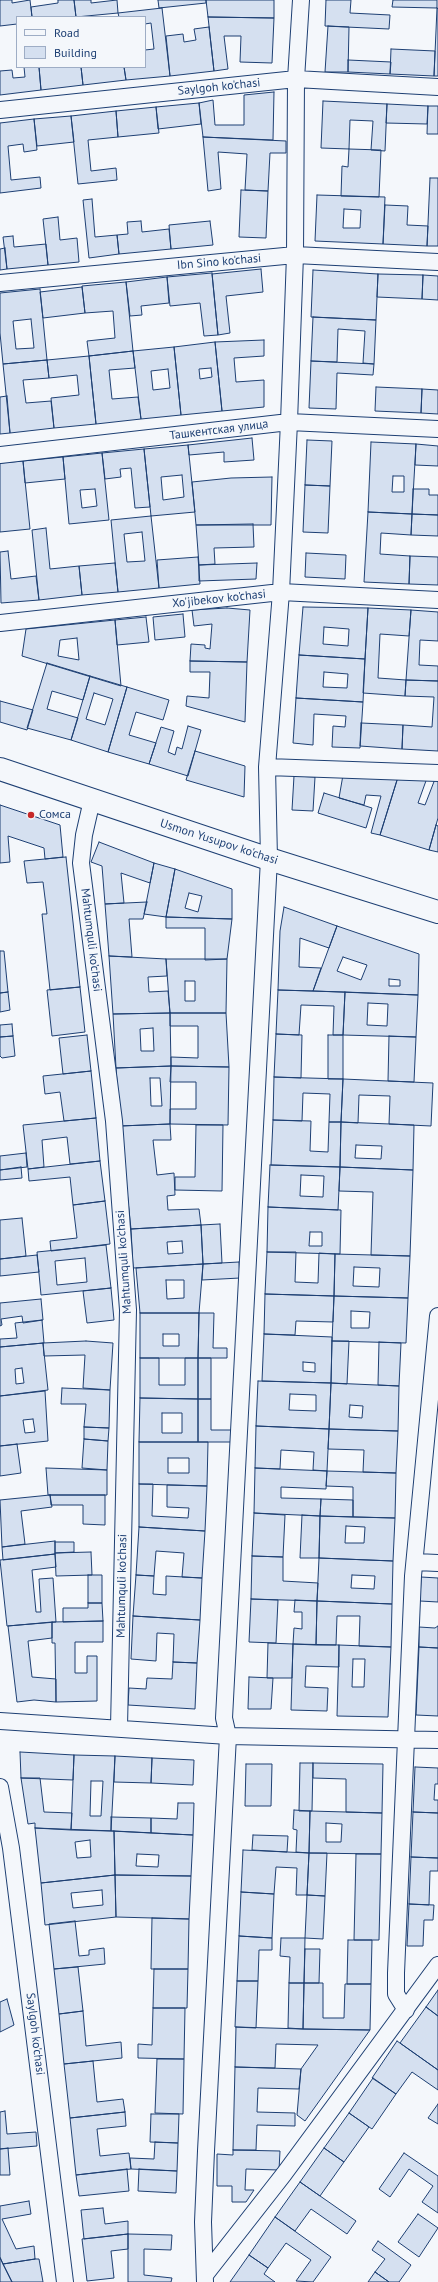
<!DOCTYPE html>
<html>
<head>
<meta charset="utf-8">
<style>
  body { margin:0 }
  #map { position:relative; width:438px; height:2282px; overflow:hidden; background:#f4f7fb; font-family:"PT Sans",sans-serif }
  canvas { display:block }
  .legend { position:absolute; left:16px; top:16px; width:130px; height:52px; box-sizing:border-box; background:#f4f7fb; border:1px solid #9eadc5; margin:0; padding:5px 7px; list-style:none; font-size:12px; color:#1d3f73 }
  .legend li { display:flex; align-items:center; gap:8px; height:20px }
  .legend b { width:20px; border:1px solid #9eadc5 }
</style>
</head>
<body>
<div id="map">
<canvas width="438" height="2282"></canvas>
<ul class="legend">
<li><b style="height:5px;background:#f4f7fb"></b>Road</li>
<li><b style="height:11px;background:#d5e0f0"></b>Building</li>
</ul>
</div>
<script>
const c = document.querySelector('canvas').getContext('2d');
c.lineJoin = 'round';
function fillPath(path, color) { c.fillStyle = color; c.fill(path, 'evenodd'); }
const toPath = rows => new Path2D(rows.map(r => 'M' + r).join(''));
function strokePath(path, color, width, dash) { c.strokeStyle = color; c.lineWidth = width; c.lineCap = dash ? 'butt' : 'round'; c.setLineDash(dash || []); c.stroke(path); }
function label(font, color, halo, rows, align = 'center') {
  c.font = font + ' "PT Sans",sans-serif'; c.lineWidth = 3; c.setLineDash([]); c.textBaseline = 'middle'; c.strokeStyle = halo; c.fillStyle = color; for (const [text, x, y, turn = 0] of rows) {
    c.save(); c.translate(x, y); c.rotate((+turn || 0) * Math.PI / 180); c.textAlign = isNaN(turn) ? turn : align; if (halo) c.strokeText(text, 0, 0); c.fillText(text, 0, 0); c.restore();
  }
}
const building = toPath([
  [0,0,12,0,12,3,30,0,32,17,17,17,17,24,0,26,0,0],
  [58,0,74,0,76,17,32,17,31,7,58,3,58,0],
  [74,0,91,0,91,3,117,0,118,13,76,17,74,0],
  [158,0,206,0,206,3,159,8,158,0],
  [206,0,274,0,274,18,208,17,206,0],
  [326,0,351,0,350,13,390,15,389,29,325,26,326,0],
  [393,0,437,0,437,8,392,7,393,0],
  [162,8,170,76,126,80,124,67,145,67,145,50,154,49,151,23,145,24,145,17,119,17,118,13,162,8],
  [437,8,438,9,438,76,434,76,437,8],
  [208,17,274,18,272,63,240,62,241,36,224,36,228,69,214,71,208,17],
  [328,26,349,27,348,72,325,72,328,26],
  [209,27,214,71,170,76,166,36,183,34,184,42,196,40,194,29,209,27],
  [391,49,435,51,434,76,390,74,391,49],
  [348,60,391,62,390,74,348,72,348,60],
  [24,67,39,67,41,90,0,95,0,71,12,70,13,78,25,77,24,67],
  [39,67,81,67,83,85,41,90,39,67],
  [81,67,124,67,126,80,83,85,81,67],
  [274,92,273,140,203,137,199,103,213,100,215,125,244,125,244,95,274,92],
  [323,101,387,104,385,151,371,150,373,121,350,120,349,149,321,148,323,101],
  [199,103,201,124,158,129,156,107,199,103],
  [387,104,428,106,427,124,386,123,387,104],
  [428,106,438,106,438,134,427,134,428,106],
  [156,107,159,133,118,137,116,111,156,107],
  [116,111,118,137,88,140,91,171,116,168,117,180,78,184,71,116,116,111],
  [71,116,74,142,37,146,34,119,71,116],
  [34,119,37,150,24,152,23,144,8,146,11,180,40,177,41,188,0,193,0,123,34,119],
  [203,137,286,141,286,153,270,153,268,191,245,190,247,154,218,152,221,189,208,191,203,137],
  [349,149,381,150,379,197,341,196,342,166,348,167,349,149],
  [430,178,438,178,438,246,427,246,430,178],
  [241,190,268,191,266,238,239,237,241,190],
  [317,195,385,197,383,244,315,241,317,195],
  [344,209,361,210,360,228,343,228,344,209],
  [92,199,95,237,117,235,119,254,89,258,83,200,92,199],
  [385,205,408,206,407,225,428,226,427,246,383,244,385,205],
  [58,217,60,240,77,238,79,262,48,265,43,219,58,217],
  [141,221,142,232,169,229,171,249,119,254,117,235,128,234,127,222,141,221],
  [210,221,213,245,171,249,169,225,210,221],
  [13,236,14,247,46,244,48,265,7,269,3,237,13,236],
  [5,248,7,269,0,270,0,249,5,248],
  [261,269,263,292,226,296,230,333,218,335,212,274,261,269],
  [313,270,378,274,376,320,311,317,313,270],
  [212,273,218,335,204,336,200,303,170,306,167,277,212,273],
  [378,274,423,275,422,299,377,297,378,274],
  [423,275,438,276,438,300,422,299,423,275],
  [167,277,169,303,141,306,142,315,130,316,126,282,167,277],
  [126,282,133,351,89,356,87,341,115,338,113,311,85,313,82,286,126,282],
  [82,287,85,313,43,318,40,292,82,287],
  [40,289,47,360,3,364,0,333,0,293,40,289],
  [31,319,34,348,16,349,13,321,31,319],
  [313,317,376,320,374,364,363,363,365,331,338,329,337,362,311,361,313,317],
  [264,340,264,356,234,358,236,382,264,380,264,407,222,411,215,342,264,340],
  [215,342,222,411,181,415,174,347,215,342],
  [211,368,212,377,200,379,199,369,211,368],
  [174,347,181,415,141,419,133,351,174,347],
  [168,369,170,388,153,390,151,371,168,369],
  [133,351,135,368,109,370,112,399,138,397,141,419,96,424,89,356,133,351],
  [89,356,96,424,54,428,51,398,79,395,77,375,49,378,47,360,89,356],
  [47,360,49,378,23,380,26,403,51,401,54,428,10,433,3,364,47,360],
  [311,361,374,364,373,375,337,373,336,409,309,408,311,361],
  [376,387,422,389,421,413,375,411,376,387],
  [422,389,438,390,438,414,421,413,422,389],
  [7,396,10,433,0,434,0,397,7,396],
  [252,438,254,460,224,462,224,452,189,455,188,445,252,438],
  [307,440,332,441,330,486,305,485,307,440],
  [371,442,416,444,412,514,368,512,371,442],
  [393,476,404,476,404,492,392,492,393,476],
  [416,444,438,446,438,466,415,465,416,444],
  [188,445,195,512,151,516,144,449,188,445],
  [182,475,184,497,163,500,161,477,182,475],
  [144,449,150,507,135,508,131,468,120,469,121,477,105,479,102,453,144,449],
  [102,453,109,520,69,524,63,457,102,453],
  [95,489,97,506,82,508,80,490,95,489],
  [63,457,65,479,25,483,23,461,63,457],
  [23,461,30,529,0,532,0,463,23,461],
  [272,477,271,525,196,525,192,482,231,478,272,477],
  [305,485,330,486,328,533,303,532,305,485],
  [413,489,429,489,429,495,438,495,438,515,412,514,413,489],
  [368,512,412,514,411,535,381,533,380,554,410,556,409,584,364,582,368,512],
  [412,514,438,515,438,536,411,535,412,514],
  [151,516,159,588,118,592,111,520,151,516],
  [142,532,145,561,127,562,124,534,142,532],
  [253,524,254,547,214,548,215,564,199,565,196,525,253,524],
  [46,528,50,569,79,566,82,595,39,600,32,530,46,528],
  [8,551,11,579,36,576,39,600,1,603,0,552,8,551],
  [306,553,346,555,345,579,305,577,306,553],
  [410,556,438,557,438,585,409,584,410,556],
  [198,557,200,584,159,588,157,560,198,557],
  [115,563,118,592,82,595,79,566,115,563],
  [257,563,256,579,199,581,199,565,257,563],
  [303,607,368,608,365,659,299,655,303,607],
  [324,627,349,629,348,646,323,644,324,627],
  [227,608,250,610,247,662,190,661,191,644,205,645,205,648,210,649,212,624,194,626,192,610,227,608],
  [368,608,411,610,409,636,380,634,378,678,406,680,405,696,363,693,368,608],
  [411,610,438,612,438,641,420,640,419,665,438,666,438,681,406,680,411,610],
  [183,614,185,637,155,640,153,617,183,614],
  [146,617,149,642,117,645,115,620,146,617],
  [115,620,121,686,22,656,26,629,115,620],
  [77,638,79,660,58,656,60,640,77,638],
  [299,655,365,659,363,702,296,698,299,655],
  [324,672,348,674,347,688,323,687,324,672],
  [190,661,247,662,245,722,186,706,187,696,209,698,210,672,190,672,190,661],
  [47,663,90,676,83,700,52,691,47,709,78,718,71,740,27,728,47,663],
  [90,676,127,687,108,752,71,740,90,676],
  [94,693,113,699,105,725,86,719,94,693],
  [406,680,438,681,438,751,402,749,403,725,432,727,434,697,405,696,406,680],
  [127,687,169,700,163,720,136,712,129,735,156,743,149,764,108,752,127,687],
  [296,698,363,702,360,748,332,747,333,726,345,727,346,716,314,714,313,745,293,743,296,698],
  [0,701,33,710,27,730,0,722,0,701],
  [361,723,403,725,402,749,360,746,361,723],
  [188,726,201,730,188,776,149,764,161,727,174,731,168,752,175,755,177,747,182,749,188,726],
  [195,751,245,766,244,797,186,780,195,751],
  [343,775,398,777,380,835,371,833,381,796,366,795,364,805,339,798,343,775],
  [294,776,315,777,313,811,292,810,294,776],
  [398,777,427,778,418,803,425,805,435,779,438,779,438,818,429,850,380,835,398,777],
  [324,793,372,808,366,828,318,813,324,793],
  [0,805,60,825,63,857,45,859,44,848,8,836,10,862,0,863,0,805],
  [436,825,438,826,438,852,429,850,436,825],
  [99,842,154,863,150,883,121,873,124,903,105,904,102,866,91,862,99,842],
  [66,857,80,987,50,990,42,914,47,914,43,882,27,883,24,861,66,857],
  [154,863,175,869,166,917,144,914,154,863],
  [175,869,232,889,232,919,166,917,175,869],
  [189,893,202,896,198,912,185,908,189,893],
  [147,902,143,919,129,919,132,957,109,956,105,904,147,902],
  [284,907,337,926,329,948,300,938,299,967,321,968,313,991,278,990,280,931,284,907],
  [166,917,232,919,227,959,205,960,205,928,166,928,166,917],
  [337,926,419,954,418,995,313,991,337,926],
  [343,957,367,965,361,980,337,971,343,957],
  [389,979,400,980,400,986,389,986,389,979],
  [0,951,4,951,8,992,0,993,0,951],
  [109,956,166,959,167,976,148,977,149,992,168,991,170,1013,113,1014,109,956],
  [166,959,227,959,226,1013,170,1013,166,959],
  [185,981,195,981,195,1001,185,1001,185,981],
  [80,987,85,1032,52,1036,47,990,80,987],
  [278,990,345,992,343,1035,333,1035,334,1006,301,1005,299,1035,276,1034,278,990],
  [8,992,10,1010,0,1012,0,993,8,992],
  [345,992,418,995,416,1037,343,1035,345,992],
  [368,1003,388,1004,387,1026,367,1025,368,1003],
  [170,1013,171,1066,116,1068,113,1014,170,1013],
  [153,1028,154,1051,141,1051,140,1029,153,1028],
  [170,1013,226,1013,229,1067,171,1066,171,1057,198,1058,198,1026,170,1026,170,1013],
  [12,1024,13,1036,0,1037,0,1025,12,1024],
  [276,1034,302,1035,301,1078,274,1077,276,1034],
  [87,1035,91,1071,63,1074,59,1038,87,1035],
  [328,1035,343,1035,343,1079,328,1079,328,1035],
  [13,1036,15,1056,2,1058,0,1056,0,1037,13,1036],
  [389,1036,416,1037,414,1082,388,1081,389,1036],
  [171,1066,170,1124,120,1126,116,1068,171,1066],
  [150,1078,160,1078,162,1106,151,1106,150,1078],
  [171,1066,229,1067,228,1125,170,1124,170,1109,196,1109,196,1082,170,1082,171,1066],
  [91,1071,96,1118,64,1121,60,1092,45,1094,43,1076,91,1071],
  [274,1077,343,1079,341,1122,329,1122,330,1094,303,1093,302,1121,273,1120,274,1077],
  [343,1079,433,1083,431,1126,389,1124,390,1096,359,1095,358,1123,341,1122,343,1079],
  [96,1118,100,1161,70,1164,67,1137,42,1140,44,1167,28,1169,23,1125,96,1118],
  [273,1120,311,1121,310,1151,328,1152,329,1122,341,1122,340,1167,271,1165,273,1120],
  [341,1122,414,1125,413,1170,340,1167,341,1122],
  [356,1145,382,1146,381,1159,355,1158,356,1145],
  [170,1124,171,1140,153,1140,157,1175,174,1173,175,1195,167,1196,168,1210,199,1209,201,1225,131,1229,120,1126,170,1124],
  [196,1125,223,1125,222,1191,175,1190,175,1177,195,1177,196,1125],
  [26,1153,27,1167,0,1170,0,1156,26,1153],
  [100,1161,105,1201,73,1205,70,1177,29,1181,28,1169,100,1161],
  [270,1165,340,1167,338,1210,268,1207,270,1165],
  [301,1175,324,1176,323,1197,300,1196,301,1175],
  [21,1167,22,1178,0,1180,0,1170,21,1167],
  [340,1167,413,1170,410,1256,371,1255,373,1192,339,1191,340,1167],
  [105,1201,110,1244,51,1251,50,1241,77,1238,73,1205,105,1201],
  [268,1207,341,1210,340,1254,267,1252,268,1207],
  [310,1232,322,1232,322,1246,309,1246,310,1232],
  [22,1218,26,1256,0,1259,0,1220,22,1218],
  [220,1224,222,1263,203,1264,201,1225,220,1224],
  [201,1225,203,1264,133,1268,131,1229,201,1225],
  [182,1241,183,1253,168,1254,167,1242,182,1241],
  [106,1245,111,1288,41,1295,37,1252,106,1245],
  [85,1258,87,1282,57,1285,55,1261,85,1258],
  [267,1252,296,1252,295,1282,318,1283,319,1253,335,1254,334,1296,265,1294,267,1252],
  [335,1254,410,1256,408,1298,334,1296,335,1254],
  [354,1267,380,1268,379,1287,353,1286,354,1267],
  [37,1255,39,1272,0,1276,0,1259,37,1255],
  [239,1262,240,1278,202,1280,203,1264,239,1262],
  [203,1264,199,1313,140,1313,136,1268,203,1264],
  [166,1280,184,1280,184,1298,167,1299,166,1280],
  [111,1288,114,1320,87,1323,83,1291,111,1288],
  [265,1294,334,1296,333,1322,296,1321,295,1335,264,1334,265,1294],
  [334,1296,408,1298,406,1343,332,1341,334,1296],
  [351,1311,370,1312,369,1328,351,1328,351,1311],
  [41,1299,43,1320,23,1323,22,1316,1,1319,2,1325,0,1326,0,1303,41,1299],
  [140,1313,199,1313,198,1358,140,1358,140,1313],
  [163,1334,179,1334,179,1346,163,1346,163,1334],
  [199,1313,214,1313,213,1348,227,1348,227,1358,198,1358,199,1313],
  [42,1320,44,1343,0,1347,0,1339,17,1338,15,1323,42,1320],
  [264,1334,332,1337,331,1383,262,1381,264,1334],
  [303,1362,315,1363,315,1372,303,1371,303,1362],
  [86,1341,113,1343,110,1390,83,1388,85,1355,44,1356,43,1343,86,1341],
  [332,1341,349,1341,347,1384,331,1383,332,1341],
  [379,1342,401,1343,399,1386,378,1385,379,1342],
  [43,1343,48,1390,0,1396,0,1347,43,1343],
  [22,1368,24,1383,16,1384,15,1369,22,1368],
  [140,1358,159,1358,159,1385,185,1385,185,1358,198,1358,198,1399,140,1398,140,1358],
  [198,1358,211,1358,211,1399,198,1399,198,1358],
  [258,1381,331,1383,329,1429,256,1426,258,1381],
  [290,1394,316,1395,316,1411,289,1410,290,1394],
  [331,1383,399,1386,398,1431,329,1429,331,1383],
  [350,1405,363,1406,362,1418,349,1417,350,1405],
  [62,1388,110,1390,109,1428,84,1427,86,1404,61,1404,62,1388],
  [45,1391,48,1441,0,1446,0,1396,45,1391],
  [33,1419,35,1432,25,1433,23,1420,33,1419],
  [140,1398,198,1399,198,1442,139,1442,140,1398],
  [162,1413,182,1413,182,1433,162,1433,162,1413],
  [198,1399,211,1399,211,1430,231,1430,231,1442,198,1442,198,1399],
  [256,1426,329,1429,327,1471,313,1470,314,1452,281,1450,280,1469,255,1468,256,1426],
  [84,1427,109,1428,108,1441,84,1439,84,1427],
  [329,1429,398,1431,396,1473,363,1472,364,1450,328,1449,329,1429],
  [84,1439,108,1441,107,1470,82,1468,84,1439],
  [139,1442,208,1442,207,1486,139,1484,139,1442],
  [168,1458,189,1458,189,1473,168,1473,168,1458],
  [17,1444,21,1473,0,1476,0,1446,17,1444],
  [46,1468,107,1470,107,1495,48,1495,46,1468],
  [255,1468,327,1471,326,1489,281,1487,281,1498,321,1499,320,1516,254,1513,255,1468],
  [327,1471,396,1473,395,1518,353,1517,353,1487,326,1486,327,1471],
  [139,1484,153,1484,152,1516,188,1518,189,1508,167,1507,167,1485,207,1486,205,1531,139,1527,139,1484],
  [50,1495,105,1495,105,1525,83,1524,83,1505,51,1505,50,1495],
  [50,1495,52,1507,21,1511,25,1544,2,1547,0,1500,50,1495],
  [321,1499,353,1500,353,1517,320,1516,321,1499],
  [254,1513,285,1515,283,1557,252,1556,254,1513],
  [302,1515,320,1516,319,1558,300,1558,302,1515],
  [320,1516,395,1518,393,1561,319,1558,320,1516],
  [346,1526,365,1527,364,1543,345,1543,346,1526],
  [139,1527,205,1531,202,1578,182,1577,184,1553,156,1551,154,1576,136,1575,139,1527],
  [55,1541,55,1554,3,1560,2,1547,55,1541],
  [55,1542,74,1542,74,1552,55,1553,55,1542],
  [91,1552,92,1575,56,1576,55,1553,91,1552],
  [55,1554,56,1567,32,1570,36,1612,41,1612,39,1579,53,1578,56,1622,7,1626,0,1560,55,1554],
  [252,1556,283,1557,283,1581,318,1583,317,1601,251,1599,252,1556],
  [319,1558,393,1561,392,1604,317,1601,319,1558],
  [352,1575,375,1576,374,1589,351,1588,352,1575],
  [88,1575,102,1575,102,1603,88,1603,88,1575],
  [136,1575,154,1576,153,1594,166,1595,166,1576,202,1578,200,1620,133,1616,136,1575],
  [421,1577,438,1578,438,1602,420,1601,421,1577],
  [251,1599,278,1600,276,1643,249,1642,251,1599],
  [295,1600,317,1601,316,1645,293,1644,294,1628,302,1629,302,1612,294,1612,295,1600],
  [317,1601,392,1604,391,1647,359,1646,360,1616,337,1616,336,1645,316,1645,317,1601],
  [88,1603,102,1603,103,1621,63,1622,63,1608,88,1608,88,1603],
  [133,1616,200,1620,197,1663,173,1662,174,1634,157,1633,156,1661,131,1659,133,1616],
  [103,1621,103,1642,75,1642,75,1673,87,1673,87,1656,97,1656,97,1701,56,1702,55,1643,52,1643,52,1622,103,1621],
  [52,1622,52,1638,28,1641,32,1677,56,1679,56,1702,34,1700,17,1702,8,1626,52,1622],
  [438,1626,438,1648,419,1647,419,1627,435,1628,438,1626],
  [268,1643,293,1644,292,1678,267,1678,268,1643],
  [293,1644,339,1645,339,1667,306,1666,305,1687,328,1688,327,1711,291,1710,293,1644],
  [339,1645,391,1647,388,1717,337,1716,339,1645],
  [353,1659,365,1659,364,1687,352,1687,353,1659],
  [419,1647,438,1648,438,1716,416,1715,419,1647],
  [173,1662,197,1663,195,1709,128,1705,129,1688,146,1689,147,1678,172,1679,173,1662],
  [249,1677,273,1678,271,1709,248,1709,249,1677],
  [20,1752,74,1755,73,1780,21,1778,20,1752],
  [74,1755,115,1756,111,1831,71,1830,74,1755],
  [91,1781,103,1781,101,1816,90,1816,91,1781],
  [115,1756,152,1758,151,1783,114,1782,115,1756],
  [152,1758,194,1760,193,1785,151,1783,152,1758],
  [300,1763,313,1763,312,1811,299,1811,300,1763],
  [313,1763,383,1764,382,1813,346,1812,346,1779,313,1778,313,1763],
  [246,1764,272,1764,271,1806,245,1806,246,1764],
  [415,1767,438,1768,438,1784,435,1784,434,1800,438,1800,438,1813,413,1812,415,1767],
  [21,1778,40,1778,44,1812,72,1813,71,1830,35,1828,35,1823,28,1824,21,1778],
  [178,1803,194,1803,193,1835,151,1833,151,1818,177,1819,178,1803],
  [294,1810,310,1811,309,1853,296,1852,297,1830,293,1829,294,1810],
  [310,1811,382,1813,381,1854,309,1853,310,1811],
  [326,1823,342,1824,341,1842,326,1842,326,1823],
  [413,1812,438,1813,438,1858,411,1857,413,1812],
  [111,1817,151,1818,151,1833,111,1831,111,1817],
  [35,1828,114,1831,115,1875,41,1883,35,1828],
  [90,1840,91,1857,77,1858,75,1842,90,1840],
  [114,1831,193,1835,191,1876,115,1875,114,1831],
  [137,1854,159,1855,158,1867,136,1866,137,1854],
  [253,1835,288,1836,287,1852,252,1850,253,1835],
  [243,1850,309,1853,307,1895,296,1895,297,1868,276,1867,274,1894,241,1892,243,1850],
  [309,1853,327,1853,325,1896,307,1895,309,1853],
  [356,1854,381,1854,379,1940,354,1940,356,1854],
  [411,1857,438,1858,438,1871,430,1871,429,1905,409,1904,411,1857],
  [115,1875,116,1917,45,1925,41,1883,115,1875],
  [102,1890,103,1905,73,1908,71,1893,102,1890],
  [115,1875,191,1876,189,1919,116,1917,115,1875],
  [241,1892,274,1894,272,1938,239,1936,241,1892],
  [307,1895,325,1896,323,1939,305,1938,307,1895],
  [409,1904,434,1905,433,1920,424,1920,423,1946,407,1946,409,1904],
  [152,1918,189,1919,188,1969,151,1969,152,1918],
  [75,1921,79,1956,89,1955,89,1950,104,1948,105,1964,54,1969,49,1924,75,1921],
  [239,1936,272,1938,272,1950,259,1950,258,1981,237,1981,239,1936],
  [281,1938,305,1938,304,1983,289,1983,290,1957,280,1956,281,1938],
  [348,1940,372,1940,371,1984,347,1984,348,1940],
  [305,1949,320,1949,319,1983,304,1983,305,1949],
  [78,1967,83,2011,59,2014,54,1969,78,1967],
  [154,1969,188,1969,187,2008,153,2008,154,1969],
  [237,1981,258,1981,256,2028,235,2027,237,1981],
  [289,1983,304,1983,303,2029,288,2028,289,1983],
  [304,1983,323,1983,323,2018,344,2018,345,1984,371,1984,370,2030,303,2029,304,1983],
  [438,1990,438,2016,426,2007,438,1990],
  [7,1999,14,2025,0,2032,0,2002,7,1999],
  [426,2007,438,2016,438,2070,400,2043,426,2007],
  [153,2008,185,2008,184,2059,138,2058,138,2044,152,2045,153,2008],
  [83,2011,86,2046,121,2042,122,2058,64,2064,59,2014,83,2011],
  [236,2027,303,2029,370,2030,305,2121,297,2115,301,2069,318,2045,276,2044,275,2068,235,2067,236,2027],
  [397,2041,438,2070,438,2090,412,2072,396,2094,372,2078,397,2041],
  [157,2059,184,2059,183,2114,155,2113,157,2059],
  [93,2061,97,2102,123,2099,125,2112,70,2118,64,2064,93,2061],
  [235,2067,301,2069,299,2089,258,2088,257,2112,295,2113,295,2126,257,2125,256,2150,233,2150,235,2067],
  [373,2078,396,2094,372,2129,349,2113,373,2078],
  [438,2104,438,2124,428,2118,438,2104],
  [5,2111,7,2134,36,2132,37,2146,0,2149,0,2112,5,2111],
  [125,2112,126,2126,97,2129,100,2156,129,2153,131,2169,76,2175,70,2118,125,2112],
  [349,2113,369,2127,344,2162,324,2148,349,2113],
  [151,2114,179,2114,178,2143,150,2142,151,2114],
  [155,2142,178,2143,177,2171,131,2169,130,2158,154,2159,155,2142],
  [8,2148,10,2175,0,2175,0,2149,8,2148],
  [324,2148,344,2162,320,2196,300,2182,324,2148],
  [233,2150,280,2151,279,2170,246,2169,245,2190,254,2190,246,2202,232,2202,232,2186,217,2186,217,2154,233,2155,233,2150],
  [404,2153,438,2176,438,2213,422,2202,433,2186,409,2169,390,2197,379,2189,404,2153],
  [127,2169,129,2191,79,2196,76,2175,127,2169],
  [139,2169,177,2171,176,2193,138,2191,139,2169],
  [300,2182,356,2221,347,2234,311,2209,295,2231,275,2217,300,2182],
  [29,2201,31,2214,2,2219,16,2249,34,2246,35,2259,3,2264,0,2257,0,2206,29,2201],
  [103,2208,105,2224,128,2221,128,2234,84,2239,81,2210,103,2208],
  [418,2214,438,2228,419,2257,398,2242,418,2214],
  [275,2217,331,2257,313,2282,296,2281,311,2260,286,2243,268,2268,249,2255,275,2217],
  [128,2234,172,2235,171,2250,144,2249,144,2275,172,2278,171,2282,128,2282,128,2234],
  [128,2234,128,2249,111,2251,114,2278,87,2281,82,2239,128,2234],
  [378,2241,411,2265,399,2282,389,2282,375,2272,385,2259,372,2250,378,2241],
  [249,2255,268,2268,264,2274,275,2282,230,2282,249,2255],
  [0,2258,12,2282,0,2282,0,2258],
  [35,2259,39,2259,43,2282,12,2282,3,2264,35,2259],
  [375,2272,389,2282,368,2282,375,2272]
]);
const minor = toPath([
  [0,110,296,79,438,87],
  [0,283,295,255,438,262],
  [0,455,289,422,438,429],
  [0,623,281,592,438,600],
  [267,767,438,773],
  [92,800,84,835,81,863,114,1121,128,1310,119,1727],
  [416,1562,438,1563],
  [0,1721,228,1736,438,1740],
  [0,1787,11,1848,65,2282],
  [406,2010,396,1994,396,1973,413,1576,438,1316],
  [205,2275,284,2174,438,1965],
  [205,2282,203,2222,206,2151,228,1736,224,1718,269,859,267,767,281,592,289,422,295,255,296,79,301,0]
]);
const secondary = toPath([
  [0,769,269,859,438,912]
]);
const markers = [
  [31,815,4,"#c62828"]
];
const streetNames = [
  ["Saylgoh ko'chasi",219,87,-6],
  ["Ibn Sino ko'chasi",219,262,-5],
  ["Ташкентская улица",219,430,-7],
  ["Xo'jibekov ko'chasi",219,599,-6],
  ["Usmon Yusupov ko'chasi",219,842,18],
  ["Mahtumquli ko'chasi",91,940,83],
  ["Mahtumquli ko'chasi",124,1262,-94],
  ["Mahtumquli ko'chasi",122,1586,-89],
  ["Saylgoh ko'chasi",35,2034,83]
];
const poiNames = [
  ["Сомса",39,815]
];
fillPath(building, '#d5e0f0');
strokePath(building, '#1d3f73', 1);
strokePath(minor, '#1d3f73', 18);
strokePath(secondary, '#1d3f73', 24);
strokePath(minor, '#f4f7fb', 16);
strokePath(secondary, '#f4f7fb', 22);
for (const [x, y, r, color] of markers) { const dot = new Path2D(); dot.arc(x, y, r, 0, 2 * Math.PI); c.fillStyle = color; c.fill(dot); strokePath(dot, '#f4f7fb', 1.5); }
label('12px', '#1d3f73', '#f4f7fb', streetNames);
label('12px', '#1d3f73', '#f4f7fb', poiNames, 'left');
</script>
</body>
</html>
